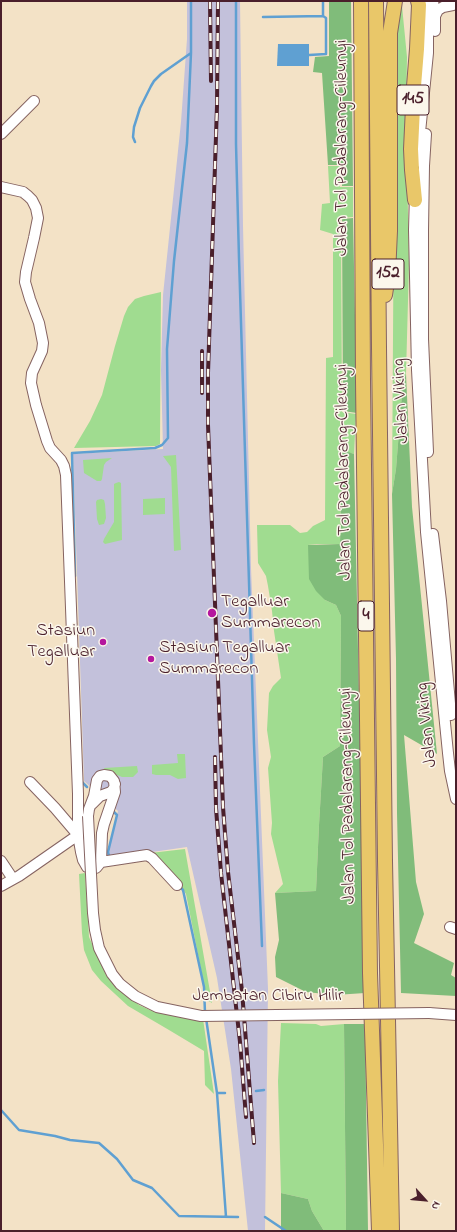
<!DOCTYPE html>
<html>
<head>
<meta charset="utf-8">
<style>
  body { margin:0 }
  #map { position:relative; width:457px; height:1232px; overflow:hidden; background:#f3e2c6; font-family:"Indie Flower",sans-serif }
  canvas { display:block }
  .frame { position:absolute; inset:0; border:2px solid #4a1f2b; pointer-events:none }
  .north { position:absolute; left:405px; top:1180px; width:40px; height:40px; -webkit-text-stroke:3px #fbf7ec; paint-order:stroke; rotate:117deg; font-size:11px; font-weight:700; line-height:16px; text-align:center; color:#4a1f2b }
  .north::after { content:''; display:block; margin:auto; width:14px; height:18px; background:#4a1f2b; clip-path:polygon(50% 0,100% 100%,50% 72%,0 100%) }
</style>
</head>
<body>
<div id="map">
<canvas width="457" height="1232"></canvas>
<div class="frame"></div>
<div class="north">N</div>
</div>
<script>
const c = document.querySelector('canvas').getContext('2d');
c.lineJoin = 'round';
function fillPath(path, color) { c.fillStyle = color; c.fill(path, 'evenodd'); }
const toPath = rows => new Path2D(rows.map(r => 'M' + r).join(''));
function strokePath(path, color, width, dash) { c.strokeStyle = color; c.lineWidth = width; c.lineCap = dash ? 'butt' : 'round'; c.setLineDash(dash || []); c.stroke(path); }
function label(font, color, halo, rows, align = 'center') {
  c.font = font + ' "Indie Flower",sans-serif'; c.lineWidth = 3; c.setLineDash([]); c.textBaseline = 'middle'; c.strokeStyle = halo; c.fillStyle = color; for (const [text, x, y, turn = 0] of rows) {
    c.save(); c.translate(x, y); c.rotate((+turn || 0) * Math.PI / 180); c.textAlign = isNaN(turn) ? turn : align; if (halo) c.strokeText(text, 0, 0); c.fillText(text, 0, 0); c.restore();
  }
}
const industrial = toPath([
  [187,1,240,1,243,226,251,568,268,989,265,1231,248,1231,231,1069,217,978,187,847,111,858,106,856,118,811,84,781,73,454,163,449,161,370,163,295,181,122,187,39]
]);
const green = toPath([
  [402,6,407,57,406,116,409,264,406,374,403,381,396,469,392,494,395,23,399,8],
  [328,166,340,166,340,187,353,187,353,217,341,218,342,412,356,414,354,454,342,451,340,544,317,544,308,545,325,600,336,605,341,616,340,746,323,757,319,825,316,891,275,893,283,884,271,834,272,823,268,768,271,757,267,730,269,693,273,686,281,678,274,631,272,611,268,586,266,576,258,563,257,525,290,525,300,533,307,532,313,526,325,520,326,358,333,357,333,234,320,230,322,204,330,203],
  [161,292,160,444,156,446,74,448,90,421,102,395,115,346,124,316,128,307,135,299,144,296],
  [176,455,181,550,174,551,171,467,163,456],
  [112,458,106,462,104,465,102,479,101,481,97,481,84,473,83,460],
  [119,482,121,483,122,540,105,544,103,542,104,539,114,522,114,484,116,483],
  [165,498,165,514,143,515,143,499],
  [101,499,104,500,105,504,106,518,104,524,99,525,97,519,96,502,97,500],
  [177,754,185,754,186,778,178,779,170,775,156,775,152,774,152,765,178,763],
  [137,766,138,772,133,777,122,777,105,770,104,768],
  [185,849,212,1003,207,1000,186,894,179,884,150,853],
  [85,873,89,937,106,975,139,1005,150,1010,183,1017,203,1019,214,1094,205,1085,204,1051,169,1030,128,1006,101,981,92,970,84,950,82,933,79,874],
  [281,1023,316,1024,321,1026,344,1024,346,1231,324,1231,312,1211,308,1199,281,1193,278,1081]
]);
const forest = toPath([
  [329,1,351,1,353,186,342,186,341,165,328,165,322,73,313,72,315,57,329,56],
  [353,218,357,413,343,411,342,219],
  [406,374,412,507,437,754,404,735,416,882,424,914,414,943,454,963,451,975,456,978,456,996,401,993,397,813,396,659,392,494,396,469,403,381],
  [342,450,354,454,365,993,335,995,306,992,276,977,275,957,279,940,275,893,316,891,319,825,323,757,340,746,341,616,336,605,325,600,316,591,309,579,308,545,340,544],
  [344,1024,365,1024,368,1231,346,1231],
  [281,1193,308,1199,312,1211,324,1231,281,1231]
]);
const water = toPath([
  [278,44,309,44,309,66,277,66]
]);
const stream = toPath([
  [236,1,236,144,239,258,254,744,262,946],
  [263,17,323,16,323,1],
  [309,55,326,54,326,18,323,16],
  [135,142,133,137,134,127,140,108,151,86,154,81,161,74,191,53],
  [75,576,72,453,155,448,162,445,168,438,167,349,174,261,187,143,191,53,191,1],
  [82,782,87,787],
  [110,857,109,856,108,852,117,815,114,812],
  [179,886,183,890,204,987,205,1013],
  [206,1018,217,1093,226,1217],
  [256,1091,264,1090],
  [217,1093,225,1093],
  [1,1110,19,1130,55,1136,70,1140,99,1143,117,1159,133,1180,152,1188,179,1216,238,1217],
  [265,1217,286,1231]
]);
const minor = toPath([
  [433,1,435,16,435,31],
  [435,16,438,10,443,7,453,5],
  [1,134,34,101],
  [426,134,424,166,423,230,423,339,428,452],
  [417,162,428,53,428,20,426,1],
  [1,187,23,192,28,196,32,200,36,208,38,218,34,238,26,272,25,282,30,299,39,323,43,343,42,351,32,373,31,383,36,405,47,441,50,448,61,460,64,466,66,475,78,794,78,835,81,852,83,860,87,867,90,868,96,868,101,862,102,833,104,824,115,792,114,781,110,776,104,775,100,776,97,780,94,796,89,809,88,816],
  [415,194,414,230,417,370,426,532,448,753,450,771,456,799],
  [433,534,441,601,451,715],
  [92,804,100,796,111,792,114,788,115,784],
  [1,861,13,879],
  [101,862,147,855,152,858,177,885],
  [1,886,19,876,78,835,55,808,30,782],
  [450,927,456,929],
  [429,1013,456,1015]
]);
const highway = toPath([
  [361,1,363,381,370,973,379,1231],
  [376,1,379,348,385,861,392,1231],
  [415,200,412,170,411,149,414,86,417,49,419,5,418,1],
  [385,295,388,275,390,231,390,33,395,1]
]);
const rail = toPath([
  [210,1,211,81],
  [218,1,217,106,208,373,208,425,223,807,228,872,242,991,254,1143],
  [202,393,202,351],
  [215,757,216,808,221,873,240,1042,246,1117]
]);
const minorBridge = toPath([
  [88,816,93,913,95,930,99,948,112,974,120,984,135,996,157,1007,201,1016,429,1013]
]);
const markers = [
  [212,613,5,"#b5179e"],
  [103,642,4,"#b5179e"],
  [151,659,4,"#b5179e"]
];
const shields = [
  [413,100,32],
  [388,274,32],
  [366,616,16]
];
const shieldNames = [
  ["145",413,100],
  ["152",388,274],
  ["4",366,616]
];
const streetNames = [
  ["Jalan Tol Padalarang–Cileunyi",343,148,-90],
  ["Jalan Viking",402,401,-93],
  ["Jalan Tol Padalarang–Cileunyi",345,472,-91],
  ["Jalan Viking",428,725,-96],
  ["Jalan Tol Padalarang–Cileunyi",349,796,-91],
  ["Jembatan Cibiru Hilir",268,997]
];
const poiNames = [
  ["Tegalluar",221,603],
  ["Summarecon",221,624],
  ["Stasiun",95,632,"right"],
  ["Tegalluar",95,653,"right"],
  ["Stasiun Tegalluar",159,649],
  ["Summarecon",159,670]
];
fillPath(industrial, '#c3c1db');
fillPath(green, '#a0dc90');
fillPath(forest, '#80bc7a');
fillPath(water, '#5fa0d2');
strokePath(stream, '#5fa0d2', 2.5);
strokePath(minor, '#856361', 12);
strokePath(highway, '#856361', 16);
strokePath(minor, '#fff', 10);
strokePath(highway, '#e9c769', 14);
strokePath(rail, '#4a1f2b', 4);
strokePath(rail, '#fbf7ec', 2.5, [8]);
strokePath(minorBridge, '#856361', 12, []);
strokePath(minorBridge, '#fff', 10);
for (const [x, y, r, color] of markers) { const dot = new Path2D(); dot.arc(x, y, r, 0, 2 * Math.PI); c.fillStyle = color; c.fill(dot); strokePath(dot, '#fbf7ec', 1.5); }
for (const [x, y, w] of shields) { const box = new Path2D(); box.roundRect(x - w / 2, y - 15, w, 30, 3); c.fillStyle = '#fbf7ec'; c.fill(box); strokePath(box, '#4a1f2b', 1); }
label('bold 17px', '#4a1f2b', null, shieldNames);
label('18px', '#4a1f2b', '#fbf7ec', streetNames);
label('18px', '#4a1f2b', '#fbf7ec', poiNames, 'left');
</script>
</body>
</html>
